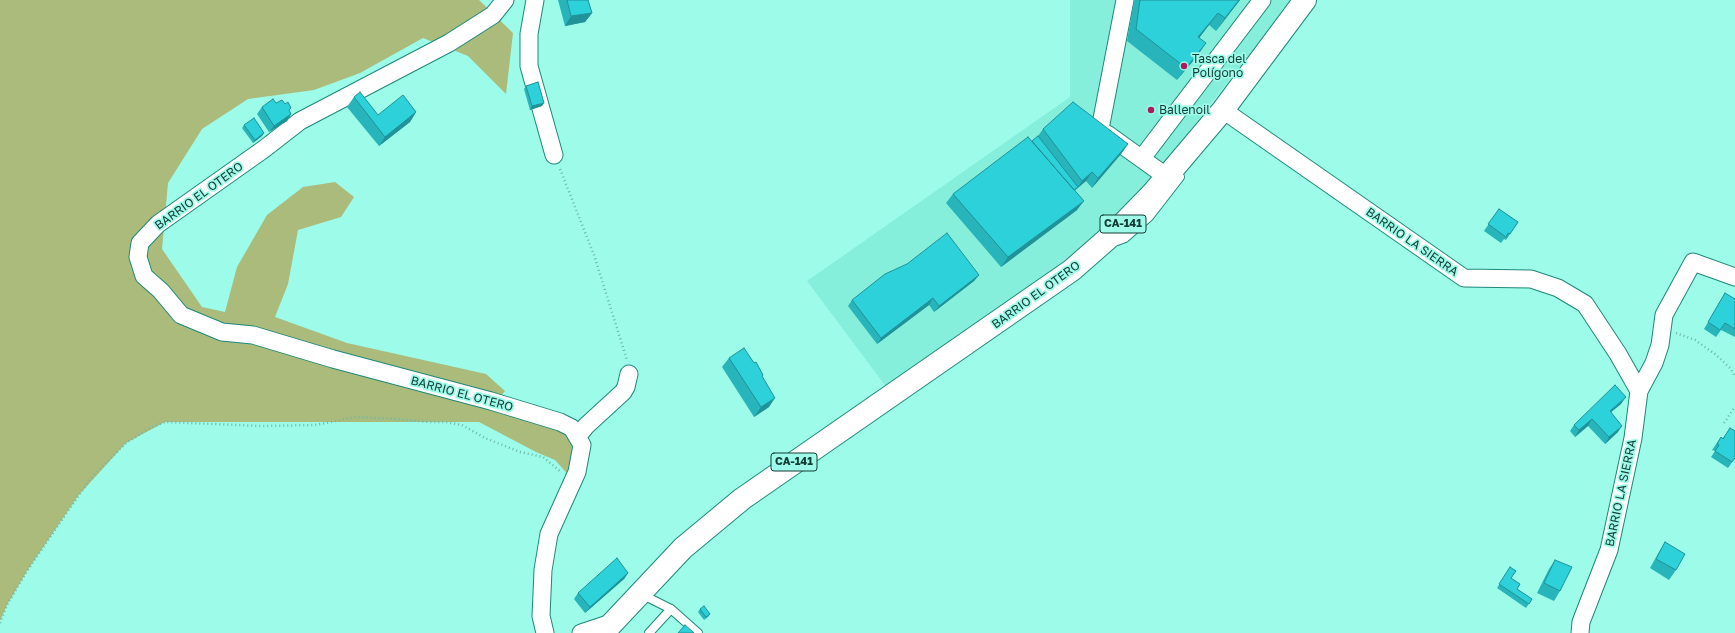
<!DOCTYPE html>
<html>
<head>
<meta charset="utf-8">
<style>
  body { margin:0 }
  canvas { display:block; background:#9cfbe9 }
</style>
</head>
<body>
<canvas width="1735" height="633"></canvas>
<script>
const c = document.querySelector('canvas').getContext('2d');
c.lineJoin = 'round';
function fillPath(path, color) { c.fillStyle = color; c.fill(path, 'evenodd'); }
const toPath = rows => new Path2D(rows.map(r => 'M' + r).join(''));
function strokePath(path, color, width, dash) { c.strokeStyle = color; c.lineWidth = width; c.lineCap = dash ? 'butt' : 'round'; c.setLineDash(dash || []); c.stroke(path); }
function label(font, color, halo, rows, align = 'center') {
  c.font = font + ' "Golos Text",sans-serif'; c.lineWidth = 3.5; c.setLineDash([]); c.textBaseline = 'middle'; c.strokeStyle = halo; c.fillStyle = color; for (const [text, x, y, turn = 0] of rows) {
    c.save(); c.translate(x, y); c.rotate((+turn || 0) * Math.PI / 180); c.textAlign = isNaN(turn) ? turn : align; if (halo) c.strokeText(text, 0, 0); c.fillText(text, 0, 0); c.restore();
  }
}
const built = toPath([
  [1070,0,1292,0,1156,174,1106,226,1053,273,887,388,807,281,1070,97]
]);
const green = toPath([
  [0,0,479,0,513,33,506,94,468,56,423,38,360,73,314,90,248,99,202,129,168,183,162,249,202,307,225,312,237,267,267,215,303,187,335,182,354,197,341,217,298,230,288,284,275,317,347,343,486,374,505,391,493,405,560,427,574,442,571,478,555,460,536,452,479,422,165,422,126,443,78,496,27,571,7,605,0,621]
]);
const path = toPath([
  [560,169,594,255,627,360],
  [1676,333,1695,340,1715,354,1731,369,1735,377],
  [1724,423,1735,407],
  [0,623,7,605,27,571,90,479,126,443,148,429,165,422,262,426,315,425,356,417,396,419,429,422,446,422,462,425,485,438,520,452,543,457,561,472]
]);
const lane = toPath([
  [1117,241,1125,238,1149,217,1180,177],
  [643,593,649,598,671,609,698,633],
  [649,633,671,609]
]);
const street = toPath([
  [505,0,493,15,449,43,300,121,264,149,158,224,140,243,138,257,144,276,161,291,181,315,222,332,253,335,333,359,491,401,560,422,572,428,582,445,577,472,549,534,543,570,541,616,545,633],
  [535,0,529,34,529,66,554,155],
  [1223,110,1464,278,1531,279,1558,288,1585,304,1618,354,1639,391,1633,438,1609,550,1581,622,1580,633],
  [1100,129,1125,0],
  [1107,134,1167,177],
  [1142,158,1262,0],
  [1639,391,1654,363,1660,345,1664,315,1693,262,1735,277],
  [578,436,586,426,623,392,626,387,629,374],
  [581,633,611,623]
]);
const primary = toPath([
  [603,633,683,548,742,499,1072,270,1113,234,1152,194,1223,110,1305,0]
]);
const wall = toPath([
  [558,0,588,0,592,13,585,22,565,26],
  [1134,0,1240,0,1216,31,1209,25,1199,38,1198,55,1177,80,1127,41],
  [526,86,542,106,530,110,524,89],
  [354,97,378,115,416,112,410,122,379,146,347,107],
  [276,103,289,111,291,114,287,121,269,132,257,114,262,107],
  [244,125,264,133,262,136,253,143,242,128],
  [1043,129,1128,144,1121,154,1092,188,1086,181,1075,190,1077,210,1001,267,946,203,953,194,1032,141,1038,136],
  [1499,209,1518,222,1506,240,1504,239,1501,243,1484,231],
  [979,275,974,281,934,312,929,305,877,344,848,306,852,300],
  [1725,293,1735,299,1735,337,1721,330,1716,337,1704,329],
  [729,358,754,363,763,375,762,376,769,407,754,417,722,367],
  [1621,404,1611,412,1618,432,1605,444,1588,426,1575,437,1570,431,1574,425],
  [1730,428,1735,458,1728,468,1711,457,1715,451,1712,450,1721,437,1723,438],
  [1665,542,1676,570,1669,580,1650,568,1659,552],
  [1555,560,1560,591,1554,601,1537,593,1549,569],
  [1510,567,1511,578,1517,589,1532,599,1526,608,1497,588],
  [628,573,624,579,585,613,574,599,578,593],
  [700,609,710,614,708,617,704,620,698,612]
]);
const shadedWall = toPath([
  [1239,0,1240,0,1216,31,1225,18],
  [592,13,585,22,565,26,571,16],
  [1218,13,1209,25,1190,50,1198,37],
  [1206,43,1198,55,1177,80,1186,68],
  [544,103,542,106,530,110,532,106],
  [416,112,410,122,379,146,385,137],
  [291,114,287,121,269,132,274,126],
  [264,133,262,136,253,143,255,140],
  [1128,144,1121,154,1092,188,1098,178],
  [1092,172,1086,181,1072,193,1074,190,1078,187,1082,181],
  [1084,201,1077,210,1001,267,1008,257],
  [979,275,974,281,934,312,939,306],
  [933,298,929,305,877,344,881,338],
  [1626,397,1621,404,1605,417,1610,411],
  [775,398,769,407,754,417,761,407],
  [1592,419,1588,426,1575,437,1579,430],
  [1622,426,1618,432,1605,444,1609,437],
  [628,573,624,579,585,613,590,607]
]);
const building = toPath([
  [567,0,588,0,592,13,571,16,567,0],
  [1140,0,1239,0,1225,18,1218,13,1198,37,1206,43,1186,68,1136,29,1140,0],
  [538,82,544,103,532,106,526,86,538,82],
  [360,92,378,115,403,95,416,112,385,137,354,97,360,92],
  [273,99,276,103,282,100,285,104,288,102,291,108,289,110,291,114,274,126,262,107,273,99],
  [1073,102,1128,144,1098,178,1092,172,1082,181,1043,129,1073,102],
  [254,118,264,133,255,140,244,125,254,118],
  [1038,136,1078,187,1074,190,1032,141,1038,136],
  [1028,137,1084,201,1008,257,953,194,1028,137],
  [1499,209,1518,222,1510,234,1508,233,1506,237,1488,224,1499,209],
  [947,233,979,275,939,306,933,298,881,338,852,300,885,274,907,264,947,233],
  [1725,293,1735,299,1735,329,1725,323,1720,330,1708,322,1725,293],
  [744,348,754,363,756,362,763,375,762,376,775,398,761,407,729,358,744,348],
  [1615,385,1626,397,1610,411,1622,426,1609,437,1592,419,1579,430,1574,425,1615,385],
  [1730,428,1735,431,1735,458,1732,462,1715,451,1719,445,1717,444,1721,437,1723,439,1730,428],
  [1665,542,1685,554,1676,570,1656,559,1665,542],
  [617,558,628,573,590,607,578,593,617,558],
  [1555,560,1572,567,1560,591,1544,583,1555,560],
  [1510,567,1516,571,1511,578,1520,584,1517,589,1532,599,1529,604,1499,584,1510,567],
  [704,606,710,614,706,617,700,609,704,606],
  [685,625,694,633,678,633,685,625]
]);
const markers = [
  [1184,66,4,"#a91b5b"],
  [1151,110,4,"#a91b5b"]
];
const shields = [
  [1123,224,46],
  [794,462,46]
];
const shieldNames = [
  ["CA-141",1123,224],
  ["CA-141",794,462]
];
const poiNames = [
  ["Tasca del",1192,59],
  ["Polígono",1192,73],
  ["Ballenoil",1159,110]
];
const streetNames = [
  ["BARRIO EL OTERO",199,196,-36],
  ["BARRIO LA SIERRA",1412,242,35],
  ["BARRIO EL OTERO",1036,295,-36],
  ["BARRIO EL OTERO",462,394,15],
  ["BARRIO LA SIERRA",1621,493,-78]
];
fillPath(built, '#86efdb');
fillPath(green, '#aabb7b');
strokePath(lane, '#1f8879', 10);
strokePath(street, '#1f8879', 19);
strokePath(primary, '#1f8879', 24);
strokePath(path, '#6cb8aa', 2.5, [1, 3]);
strokePath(lane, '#fff', 8);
strokePath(street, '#fff', 17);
strokePath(primary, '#fff', 22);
fillPath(wall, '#27b4bb');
fillPath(shadedWall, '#209298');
fillPath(building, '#2dd1d9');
strokePath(building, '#209298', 1);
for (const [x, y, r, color] of markers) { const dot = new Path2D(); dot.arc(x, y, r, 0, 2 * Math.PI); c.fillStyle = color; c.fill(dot); strokePath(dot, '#9cfbe9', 1.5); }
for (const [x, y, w] of shields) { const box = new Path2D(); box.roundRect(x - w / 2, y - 9, w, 18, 3); c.fillStyle = '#9cfbe9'; c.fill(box); strokePath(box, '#133c35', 1); }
label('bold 11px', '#133c35', null, shieldNames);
label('12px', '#133c35', '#9cfbe9', poiNames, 'left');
label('12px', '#133c35', '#9cfbe9', streetNames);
</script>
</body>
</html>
